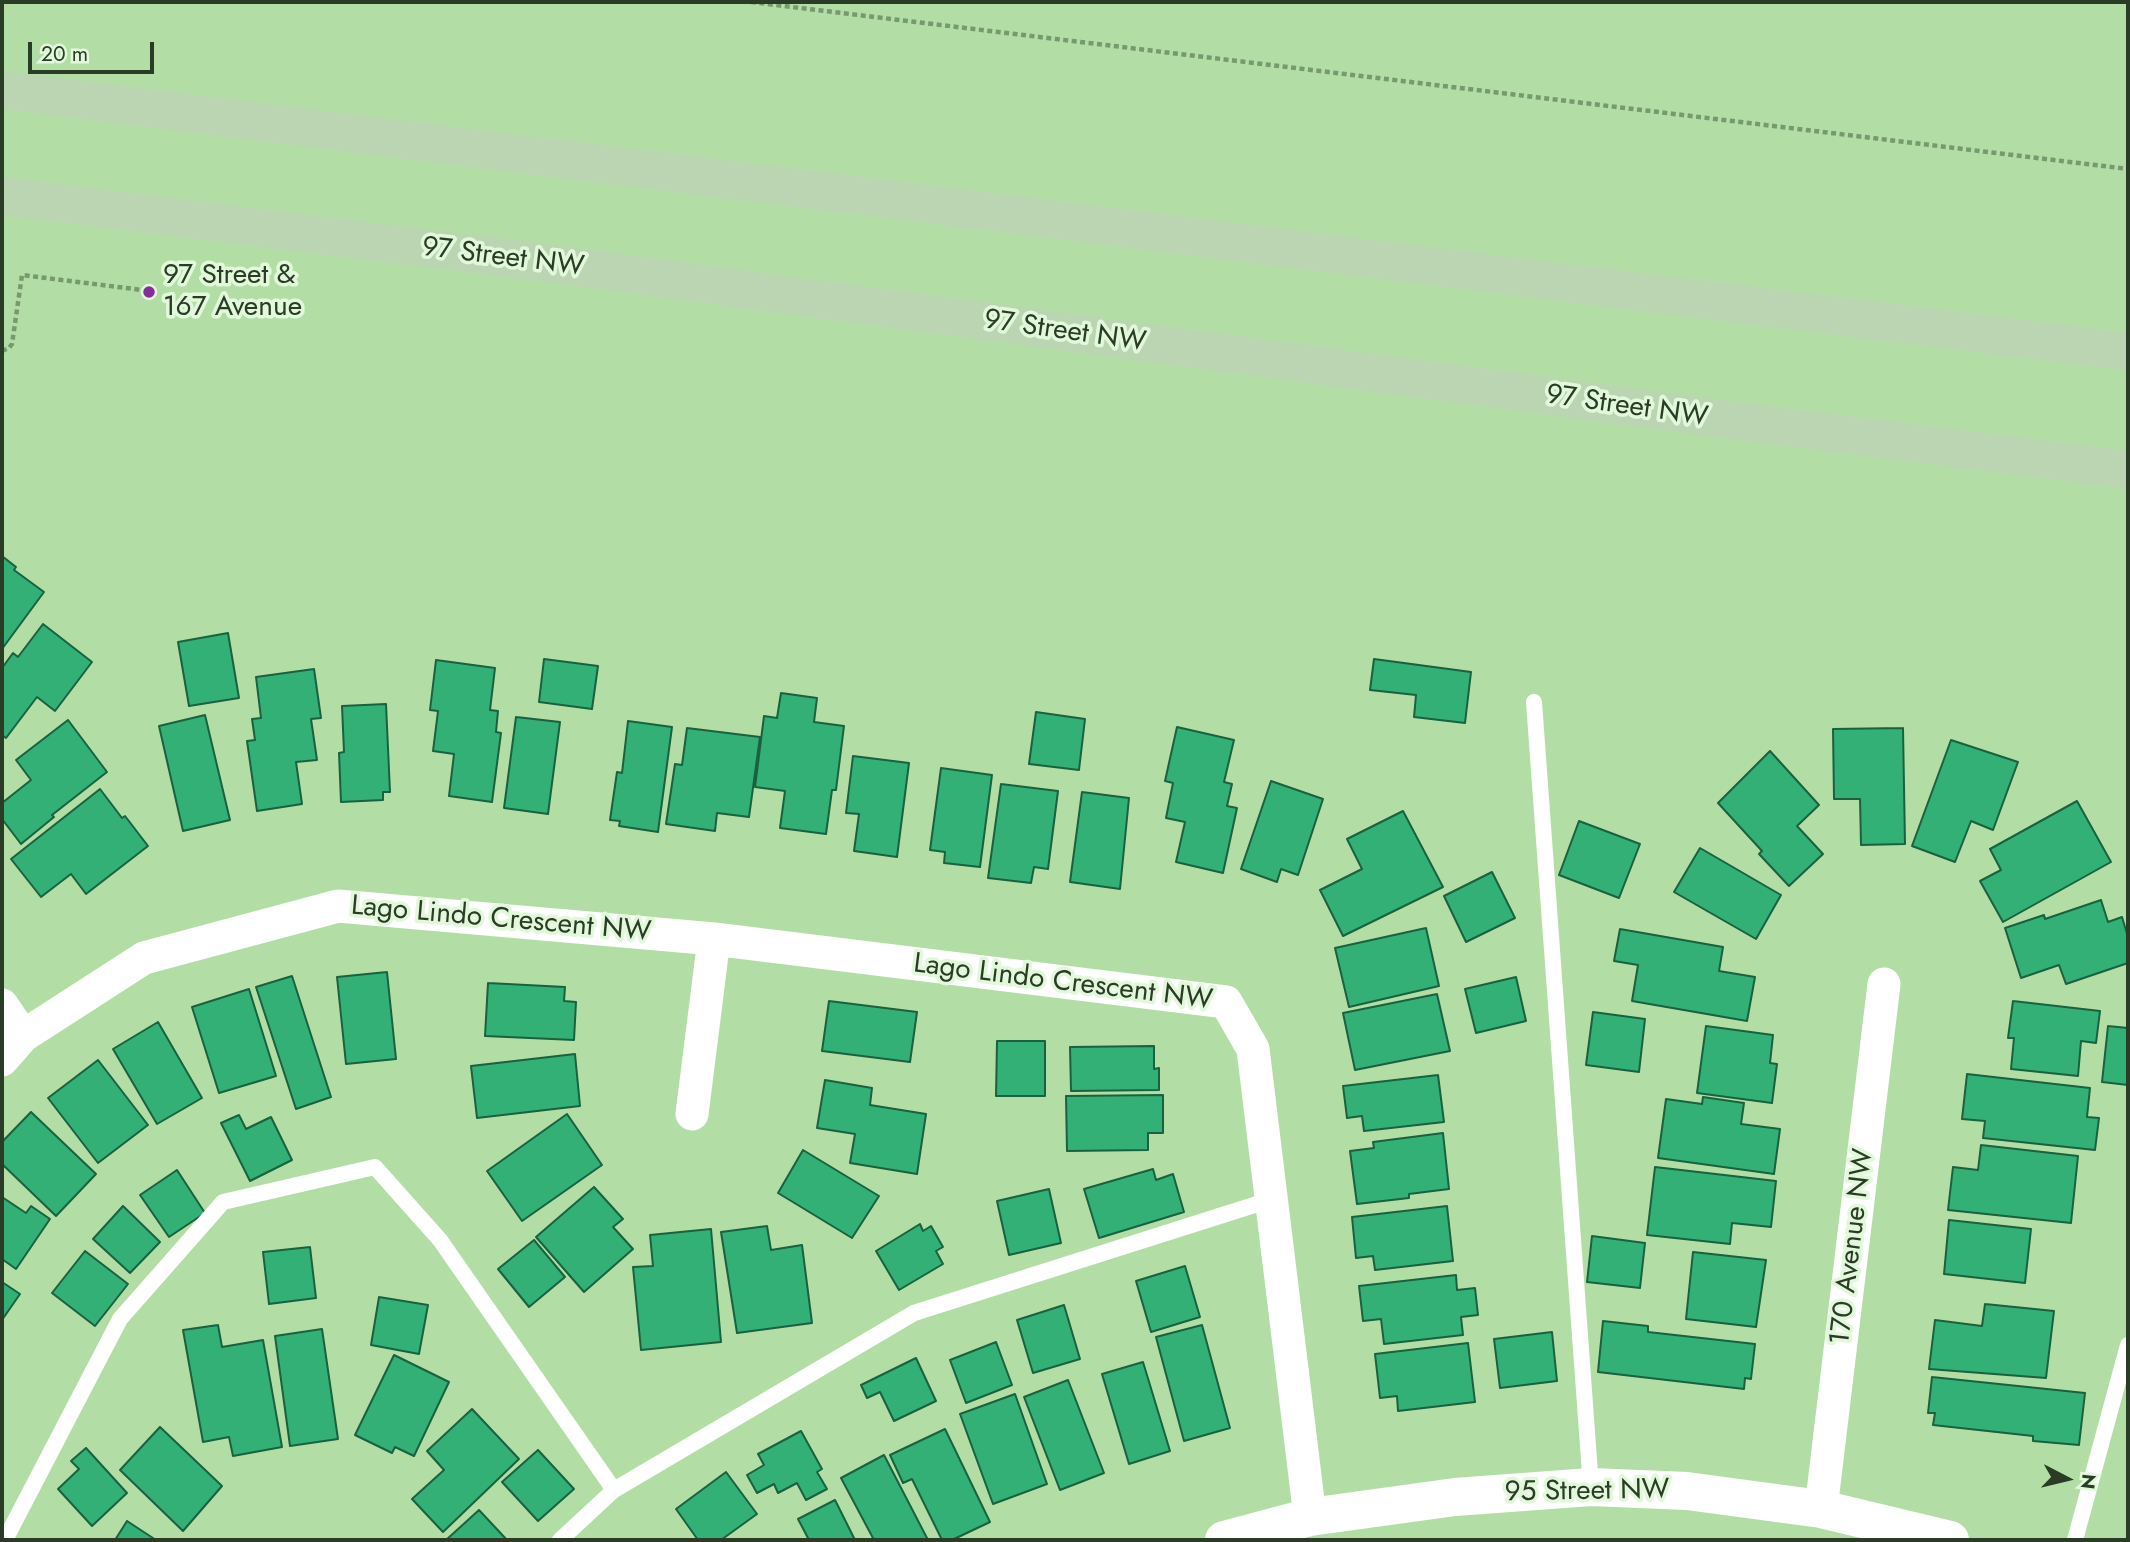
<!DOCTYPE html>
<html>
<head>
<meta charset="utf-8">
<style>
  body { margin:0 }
  #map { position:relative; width:2130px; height:1542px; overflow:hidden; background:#b2dea5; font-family:Jost,sans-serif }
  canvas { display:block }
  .frame { position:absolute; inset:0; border:4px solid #2b3c26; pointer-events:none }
  .north { position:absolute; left:2032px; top:1444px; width:70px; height:70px; -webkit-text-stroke:5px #e2f8db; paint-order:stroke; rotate:97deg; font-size:19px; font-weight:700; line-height:28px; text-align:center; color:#2b3c26 }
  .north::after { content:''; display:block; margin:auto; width:24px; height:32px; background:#2b3c26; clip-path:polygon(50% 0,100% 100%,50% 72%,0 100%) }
  .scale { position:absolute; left:28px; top:42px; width:126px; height:32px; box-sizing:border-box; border:4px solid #2b3c26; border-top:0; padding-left:9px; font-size:21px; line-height:24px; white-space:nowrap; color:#2b3c26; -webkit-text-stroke:5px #e2f8db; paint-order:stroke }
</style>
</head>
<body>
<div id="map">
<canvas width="2130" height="1542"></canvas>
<div class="frame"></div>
<div class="north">N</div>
<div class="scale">20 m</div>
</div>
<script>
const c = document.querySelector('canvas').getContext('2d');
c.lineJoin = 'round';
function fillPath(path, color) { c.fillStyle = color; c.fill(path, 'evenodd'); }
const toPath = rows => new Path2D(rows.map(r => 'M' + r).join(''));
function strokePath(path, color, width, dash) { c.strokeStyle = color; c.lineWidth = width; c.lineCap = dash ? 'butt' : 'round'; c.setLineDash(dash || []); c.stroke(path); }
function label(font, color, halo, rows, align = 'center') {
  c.font = font + ' Jost,sans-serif'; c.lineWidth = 7; c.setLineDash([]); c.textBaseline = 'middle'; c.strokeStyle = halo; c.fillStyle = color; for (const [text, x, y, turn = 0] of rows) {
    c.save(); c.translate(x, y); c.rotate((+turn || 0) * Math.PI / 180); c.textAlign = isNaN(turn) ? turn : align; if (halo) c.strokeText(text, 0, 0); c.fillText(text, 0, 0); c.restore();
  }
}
const building = toPath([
  [2,556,16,567,14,570,44,592,2,649,2,556],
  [43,624,92,662,55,711,37,697,6,738,2,735,2,668,13,653,18,657,43,624],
  [228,633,239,698,189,706,178,642,228,633],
  [544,659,598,666,592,709,539,702,544,659],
  [1374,659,1471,672,1465,723,1414,717,1416,695,1370,690,1374,659],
  [436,660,495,668,490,710,498,711,496,732,501,733,492,802,449,796,454,754,433,751,438,711,430,710,436,660],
  [314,669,321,718,311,719,317,760,296,762,302,804,257,811,247,741,255,740,252,719,261,718,256,677,314,669],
  [781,693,817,698,814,722,844,726,836,790,832,790,826,834,780,828,785,791,755,787,764,716,777,718,781,693],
  [386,704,390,792,383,792,383,800,341,802,339,753,344,752,342,706,386,704],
  [1036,712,1085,719,1079,770,1029,764,1036,712],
  [205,715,230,820,183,831,159,726,205,715],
  [516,717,560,722,548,814,504,808,516,717],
  [68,720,107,772,52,815,54,817,21,844,2,819,2,803,31,780,16,760,68,720],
  [628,721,672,727,658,832,619,826,620,821,610,820,617,772,622,773,628,721],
  [1177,727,1234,740,1224,782,1232,784,1227,806,1237,808,1223,873,1176,862,1185,822,1166,818,1173,783,1165,781,1177,727],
  [687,728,760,737,749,817,717,813,715,831,666,824,675,764,682,765,687,728],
  [1903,728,1905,844,1861,845,1860,799,1834,799,1833,729,1903,728],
  [1951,740,2018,762,1993,830,1971,821,1955,862,1912,846,1951,740],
  [1770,751,1819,805,1797,826,1823,854,1789,886,1759,854,1762,851,1718,803,1770,751],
  [853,756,909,763,897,857,854,851,859,814,846,813,853,756],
  [941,768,992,775,980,867,944,863,945,852,930,850,941,768],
  [1271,781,1323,799,1298,875,1281,869,1277,882,1241,869,1271,781],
  [1001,784,1058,791,1048,869,1034,867,1031,883,988,878,1001,784],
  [100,789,122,818,125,816,148,846,86,894,71,874,41,897,11,859,100,789],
  [1082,792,1129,798,1120,889,1070,882,1082,792],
  [2077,801,2111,862,2003,922,1980,881,2001,870,1990,849,2077,801],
  [1403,811,1443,887,1343,936,1320,890,1362,869,1347,839,1403,811],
  [1579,821,1640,844,1619,898,1559,875,1579,821],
  [1700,848,1781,895,1756,939,1674,892,1700,848],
  [1492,872,1515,918,1466,942,1444,896,1492,872],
  [2101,900,2108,922,2122,917,2128,937,2128,963,2066,984,2059,965,2021,978,2005,928,2044,915,2045,919,2101,900],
  [1426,928,1439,986,1349,1007,1335,948,1426,928],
  [1620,929,1723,947,1719,971,1755,977,1747,1021,1632,1001,1638,965,1614,961,1620,929],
  [387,972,396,1059,346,1064,337,977,387,972],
  [292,976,331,1097,296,1109,256,987,292,976],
  [1516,977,1526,1021,1476,1033,1465,989,1516,977],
  [488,983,565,987,564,1001,576,1002,574,1040,485,1036,488,983],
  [249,989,276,1076,219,1093,192,1007,249,989],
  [1437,994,1450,1051,1355,1070,1343,1013,1437,994],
  [829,1001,917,1012,910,1062,822,1051,829,1001],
  [2013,1001,2100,1011,2096,1043,2081,1041,2078,1076,2011,1069,2014,1038,2008,1038,2013,1001],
  [1593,1012,1645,1019,1639,1072,1586,1065,1593,1012],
  [158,1022,202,1098,157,1124,113,1049,158,1022],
  [1706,1026,1773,1035,1770,1063,1777,1064,1772,1103,1697,1093,1706,1026],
  [2108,1026,2128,1028,2128,1085,2102,1082,2108,1026],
  [997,1041,1045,1041,1045,1096,996,1096,997,1041],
  [1154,1046,1154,1069,1159,1068,1159,1090,1071,1091,1070,1047,1154,1046],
  [575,1054,580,1106,477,1118,471,1066,575,1054],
  [98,1060,148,1125,98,1163,48,1098,98,1060],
  [1967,1074,2090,1088,2087,1117,2099,1118,2095,1150,1983,1138,1985,1121,1962,1119,1967,1074],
  [1438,1075,1444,1122,1364,1131,1362,1116,1347,1118,1343,1086,1438,1075],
  [825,1080,872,1088,870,1105,926,1114,917,1174,850,1163,855,1134,817,1128,825,1080],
  [1163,1095,1163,1133,1148,1133,1148,1150,1067,1151,1066,1096,1163,1095],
  [1703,1097,1744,1103,1741,1124,1780,1129,1774,1174,1658,1158,1666,1099,1702,1104,1703,1097],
  [31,1112,96,1174,56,1216,2,1164,2,1142,31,1112],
  [567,1114,602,1165,522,1221,487,1171,567,1114],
  [239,1115,246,1129,271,1117,292,1160,250,1181,221,1123,239,1115],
  [1443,1133,1449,1189,1409,1194,1409,1198,1357,1204,1350,1151,1374,1148,1373,1142,1443,1133],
  [1981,1145,2078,1156,2071,1223,1948,1210,1953,1167,1978,1170,1981,1145],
  [803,1150,879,1196,852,1238,778,1193,803,1150],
  [1655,1167,1776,1181,1771,1227,1732,1223,1730,1244,1647,1235,1655,1167],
  [1153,1169,1156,1180,1173,1174,1184,1212,1099,1238,1084,1189,1153,1169],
  [177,1170,205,1213,169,1237,140,1195,177,1170],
  [594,1187,623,1219,613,1227,633,1249,584,1292,536,1237,594,1187],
  [1049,1189,1061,1243,1009,1255,997,1201,1049,1189],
  [2,1197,26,1213,31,1206,50,1219,16,1269,2,1259,2,1197],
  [123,1206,160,1242,130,1273,93,1239,123,1206],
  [1447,1206,1453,1261,1375,1270,1373,1256,1356,1258,1352,1217,1447,1206],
  [1949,1220,2031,1229,2025,1283,1944,1274,1949,1220],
  [920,1224,923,1231,931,1226,943,1247,936,1251,943,1264,899,1290,876,1251,920,1224],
  [767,1226,771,1250,802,1245,812,1323,737,1333,721,1232,767,1226],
  [711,1229,721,1342,641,1350,633,1267,653,1266,650,1235,711,1229],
  [1592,1236,1645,1243,1640,1288,1587,1282,1592,1236],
  [534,1240,565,1277,529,1307,498,1269,534,1240],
  [310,1247,316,1298,269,1304,263,1252,310,1247],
  [85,1251,128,1284,95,1326,52,1293,85,1251],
  [1693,1252,1766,1260,1756,1327,1686,1319,1693,1252],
  [1185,1266,1200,1317,1151,1332,1136,1281,1185,1266],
  [1456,1275,1457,1290,1475,1288,1478,1315,1461,1317,1463,1335,1384,1344,1381,1319,1363,1321,1359,1286,1456,1275],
  [2,1282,20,1294,2,1320,2,1282],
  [379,1297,428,1305,419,1354,371,1345,379,1297],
  [1985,1304,2054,1311,2046,1378,1929,1369,1935,1320,1982,1326,1985,1304],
  [1064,1305,1080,1359,1033,1373,1017,1320,1064,1305],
  [1603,1321,1648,1326,1648,1332,1755,1344,1751,1379,1745,1378,1744,1389,1598,1372,1603,1321],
  [218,1325,222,1347,263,1340,282,1447,233,1456,229,1437,203,1442,183,1330,218,1325],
  [1202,1325,1230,1428,1184,1441,1156,1337,1202,1325],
  [322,1329,338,1439,290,1446,275,1336,322,1329],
  [1552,1332,1557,1381,1500,1388,1494,1339,1552,1332],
  [996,1342,1012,1385,966,1403,950,1360,996,1342],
  [1468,1343,1475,1402,1398,1411,1397,1396,1380,1398,1375,1354,1468,1343],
  [394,1355,449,1382,414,1456,395,1447,392,1453,355,1435,394,1355],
  [916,1358,936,1401,894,1421,880,1392,867,1398,861,1385,916,1358],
  [1143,1362,1170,1451,1129,1464,1102,1374,1143,1362],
  [1932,1377,2085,1393,2079,1445,2033,1441,2033,1436,1933,1425,1935,1413,1928,1413,1932,1377],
  [1068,1380,1104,1473,1060,1490,1024,1397,1068,1380],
  [1015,1394,1047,1484,993,1504,960,1414,1015,1394],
  [472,1409,519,1459,443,1532,412,1499,444,1470,427,1451,472,1409],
  [160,1427,222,1486,183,1531,120,1470,160,1427],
  [945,1429,990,1522,952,1540,942,1540,912,1479,903,1483,890,1455,945,1429],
  [801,1431,822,1469,817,1472,827,1489,806,1500,797,1483,778,1493,774,1484,757,1493,747,1475,764,1465,758,1454,801,1431],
  [86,1448,127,1493,92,1526,58,1489,79,1469,71,1461,86,1448],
  [538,1450,574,1489,538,1521,502,1482,538,1450],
  [884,1455,928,1540,874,1540,841,1478,884,1455],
  [726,1472,757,1514,721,1540,698,1540,676,1509,726,1472],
  [835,1500,855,1540,809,1540,798,1519,835,1500],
  [479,1510,507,1540,446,1540,479,1510],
  [127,1521,156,1540,115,1540,127,1521]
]);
const path = toPath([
  [751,2,2128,169],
  [2,351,9,348,12,344,22,275,142,290]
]);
const lane = toPath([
  [1534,702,1591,1487],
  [5,1540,120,1319,223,1202,375,1167,440,1240,614,1490,914,1313,1270,1200],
  [560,1540,614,1490],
  [2075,1540,2128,1345]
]);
const street = toPath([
  [2,1005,23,1036],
  [2,1060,23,1036,144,958,338,906,714,939,1226,1002,1253,1049,1310,1517],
  [692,1114,714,939],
  [1821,1509,1884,984]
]);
const secondary = toPath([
  [1224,1540,1310,1517,1455,1497,1591,1487,1687,1491,1821,1509,1950,1540]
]);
const primary = toPath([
  [2,90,2128,352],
  [2,196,523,260,1752,423,2128,470]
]);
const markers = [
  [149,292,7,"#852e9b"]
];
const streetNames = [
  ["97 Street NW",503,258,7],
  ["97 Street NW",1065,332,8],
  ["97 Street NW",1627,407,8],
  ["Lago Lindo Crescent NW",501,920,5],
  ["Lago Lindo Crescent NW",1063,983,7],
  ["170 Avenue NW",1853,1247,-83],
  ["95 Street NW",1587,1492,-1]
];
const poiNames = [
  ["97 Street &",163,276],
  ["167 Avenue",163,308]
];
fillPath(building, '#32b075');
strokePath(building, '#19613f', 2);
strokePath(path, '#78986e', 4.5, [5, 3.5]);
strokePath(lane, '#fff', 16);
strokePath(street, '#fff', 33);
strokePath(secondary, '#fff', 38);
strokePath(primary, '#bbd5b3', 38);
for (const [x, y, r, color] of markers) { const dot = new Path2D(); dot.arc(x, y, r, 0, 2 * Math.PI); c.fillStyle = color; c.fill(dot); strokePath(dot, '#e2f8db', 2.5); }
label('28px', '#2b3c26', '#e2f8db', streetNames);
label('28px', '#2b3c26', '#e2f8db', poiNames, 'left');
</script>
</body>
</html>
